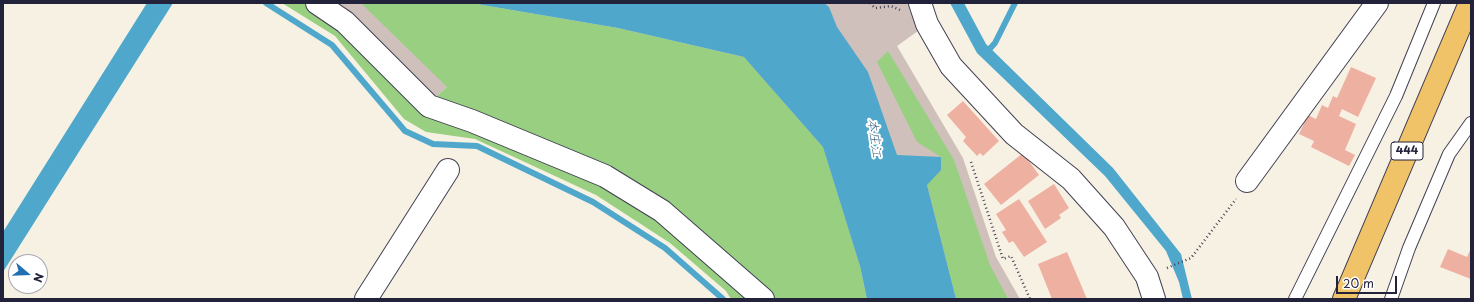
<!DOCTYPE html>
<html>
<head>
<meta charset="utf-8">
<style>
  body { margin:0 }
  #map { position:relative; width:1474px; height:302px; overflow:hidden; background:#f7f1e3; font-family:"Playpen Sans",sans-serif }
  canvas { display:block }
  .frame { position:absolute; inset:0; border:4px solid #22223b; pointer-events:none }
  .north { position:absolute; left:8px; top:254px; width:40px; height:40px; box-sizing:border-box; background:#fff; border:1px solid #a7a7b1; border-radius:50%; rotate:109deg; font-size:11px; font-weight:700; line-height:16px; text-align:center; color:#22223b }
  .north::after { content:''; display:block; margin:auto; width:14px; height:18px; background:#1f6fb2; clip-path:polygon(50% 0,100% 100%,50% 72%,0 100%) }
  .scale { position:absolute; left:1336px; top:276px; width:61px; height:18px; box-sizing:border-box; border:2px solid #22223b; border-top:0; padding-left:5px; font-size:12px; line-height:14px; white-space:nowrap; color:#22223b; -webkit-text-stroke:3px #fff; paint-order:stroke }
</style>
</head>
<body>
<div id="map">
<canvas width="1474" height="302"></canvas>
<div class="frame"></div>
<div class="north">N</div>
<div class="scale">20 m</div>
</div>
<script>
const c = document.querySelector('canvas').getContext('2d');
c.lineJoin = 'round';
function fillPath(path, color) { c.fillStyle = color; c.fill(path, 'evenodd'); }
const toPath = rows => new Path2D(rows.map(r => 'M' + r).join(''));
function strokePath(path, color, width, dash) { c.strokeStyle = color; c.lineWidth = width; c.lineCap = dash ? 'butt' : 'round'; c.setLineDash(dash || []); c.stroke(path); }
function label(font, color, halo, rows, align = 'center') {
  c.font = font + ' "Playpen Sans","Klee One",sans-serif'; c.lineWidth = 4; c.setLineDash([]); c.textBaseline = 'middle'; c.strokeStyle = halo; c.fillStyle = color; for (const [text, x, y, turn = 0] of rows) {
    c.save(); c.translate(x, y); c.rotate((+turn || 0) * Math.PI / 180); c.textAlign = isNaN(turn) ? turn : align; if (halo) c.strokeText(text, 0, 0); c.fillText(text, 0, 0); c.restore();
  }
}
const industrial = toPath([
  [327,3,461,3,447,87,431,101],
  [471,3,921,3,932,21,897,46,963,158,996,257,1020,299,867,299,860,266,744,57,618,28]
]);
const green = toPath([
  [282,3,309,3,431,101,447,87,361,3,471,3,618,28,744,57,823,147,860,266,867,299,731,299,726,291,670,243,596,195,475,139,426,132,404,119,335,36],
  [888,51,954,160,990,265,1008,299,956,299,927,184,941,170,941,157,917,142,877,62]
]);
const water = toPath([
  [147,3,173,3,3,272,3,232],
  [471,3,824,3,829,7,837,27,868,72,897,155,941,157,941,170,927,185,956,299,867,299,860,266,823,147,744,57,618,28],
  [950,3,964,3,986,44,1113,168,1181,254,1192,299,1183,299,1179,282,1166,251,1105,176,977,53]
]);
const stream = toPath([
  [266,3,332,45,405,131,433,144,477,146,593,202,665,248,723,299],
  [985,54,995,43,1015,3]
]);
const building = toPath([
  [1351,67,1376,78,1358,117,1342,109,1339,116,1356,124,1345,150,1355,155,1349,166,1311,147,1314,141,1299,134,1308,115,1316,119,1322,105,1328,108,1333,96,1337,98],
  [963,101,999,141,983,156,980,153,977,156,963,141,966,137,947,115],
  [1023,153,1039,175,1001,205,984,184],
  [1054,184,1069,208,1059,215,1061,218,1045,229,1028,201],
  [1019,199,1047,242,1024,257,1013,241,1009,243,1002,232,1006,230,996,214],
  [1471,248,1471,279,1440,267,1448,249,1467,257],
  [1067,252,1087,299,1052,299,1038,264]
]);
const path = toPath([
  [870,3,875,8,891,6,900,10],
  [971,162,1003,259,1011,256,1030,299],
  [1167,268,1191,258,1236,199]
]);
const lane = toPath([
  [1295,299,1396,96,1434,3],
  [1391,299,1409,248,1449,154,1471,123]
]);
const street = toPath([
  [317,3,345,22,429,106,472,121,605,176,662,211,763,299],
  [920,3,927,24,951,66,1014,134,1071,179,1114,227,1147,277,1154,299],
  [1247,181,1377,3],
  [366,299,448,170]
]);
const highway = toPath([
  [1344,299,1470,3]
]);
const shields = [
  [1407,151,32]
];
const shieldNames = [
  ["444",1407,151]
];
const waterNames = [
  ["本庄江",874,138,83]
];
fillPath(industrial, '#cfc0bb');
fillPath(green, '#98cf81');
fillPath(water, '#4fa8cc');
strokePath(stream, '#4fa8cc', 6);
fillPath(building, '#eeb0a1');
strokePath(lane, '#424154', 14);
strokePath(street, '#424154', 24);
strokePath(highway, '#424154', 24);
strokePath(path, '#424154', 2.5, [1, 3]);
strokePath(lane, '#fff', 12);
strokePath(street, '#fff', 22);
strokePath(highway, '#f1c369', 22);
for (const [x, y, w] of shields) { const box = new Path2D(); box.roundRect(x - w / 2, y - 9, w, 18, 3); c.fillStyle = '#fff'; c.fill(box); strokePath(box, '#22223b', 1); }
label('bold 11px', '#22223b', null, shieldNames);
label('italic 13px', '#365e7c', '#fff', waterNames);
</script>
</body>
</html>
